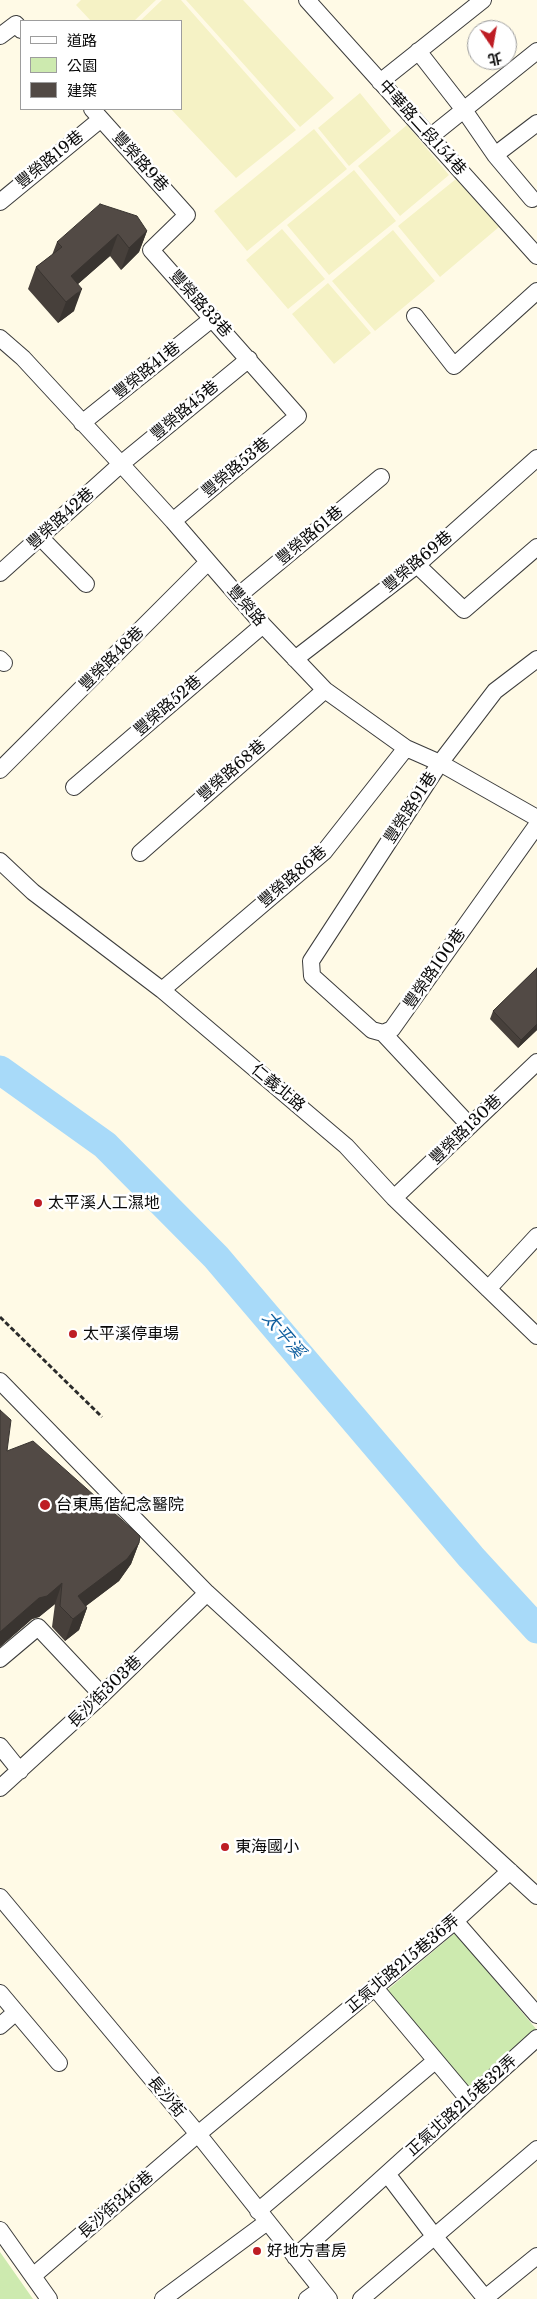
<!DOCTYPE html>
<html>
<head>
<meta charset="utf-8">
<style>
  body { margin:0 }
  #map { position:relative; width:537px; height:2299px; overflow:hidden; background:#fffae6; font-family:"Libre Baskerville","Noto Sans TC",serif }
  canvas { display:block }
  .legend { position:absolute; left:20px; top:20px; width:162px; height:90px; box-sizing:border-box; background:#fff; border:1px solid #9d9d9d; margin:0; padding:6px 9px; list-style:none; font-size:15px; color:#090909 }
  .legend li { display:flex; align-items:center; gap:10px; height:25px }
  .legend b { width:25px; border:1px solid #9d9d9d }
  .north { position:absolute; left:467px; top:20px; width:50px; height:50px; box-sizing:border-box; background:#fff; border:1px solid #9d9d9d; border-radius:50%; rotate:168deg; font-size:14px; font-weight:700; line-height:20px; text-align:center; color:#090909 }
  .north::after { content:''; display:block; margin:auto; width:18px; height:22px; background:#be1d24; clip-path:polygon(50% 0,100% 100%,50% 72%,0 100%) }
</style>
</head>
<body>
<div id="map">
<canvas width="537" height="2299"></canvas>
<ul class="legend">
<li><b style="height:6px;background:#fff"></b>道路</li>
<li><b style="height:14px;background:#cdeaaf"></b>公園</li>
<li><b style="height:14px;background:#524a45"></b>建築</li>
</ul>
<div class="north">北</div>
</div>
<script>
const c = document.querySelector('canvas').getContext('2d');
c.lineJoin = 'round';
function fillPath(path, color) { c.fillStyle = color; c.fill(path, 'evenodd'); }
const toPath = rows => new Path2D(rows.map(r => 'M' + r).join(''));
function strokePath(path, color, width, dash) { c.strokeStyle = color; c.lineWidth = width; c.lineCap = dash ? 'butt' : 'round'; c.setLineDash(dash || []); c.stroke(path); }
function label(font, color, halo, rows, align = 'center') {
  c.font = font + ' "Libre Baskerville","Noto Sans TC",serif'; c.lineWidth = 5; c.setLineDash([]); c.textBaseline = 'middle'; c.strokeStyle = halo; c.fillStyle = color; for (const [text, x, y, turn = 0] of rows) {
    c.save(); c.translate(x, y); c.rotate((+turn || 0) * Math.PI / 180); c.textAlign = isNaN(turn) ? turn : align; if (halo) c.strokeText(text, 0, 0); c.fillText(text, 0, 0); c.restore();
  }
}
const farmland = toPath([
  [81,0,156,0,134,21,91,21,76,5],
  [162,0,181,0,296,130,236,178,171,109,181,109,181,21,140,21],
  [186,0,243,0,334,98,300,127],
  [360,93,391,131,349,166,318,128],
  [407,125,449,175,400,216,358,166],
  [314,129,347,169,247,251,214,211],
  [354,170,396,221,329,275,287,225],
  [456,179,499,227,440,277,398,226],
  [282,229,325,279,288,309,246,260],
  [393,230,435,281,375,331,332,281],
  [328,283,371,333,334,364,292,314]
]);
const green = toPath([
  [455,1933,537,2030,467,2089,385,1992],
  [0,2252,33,2299,0,2299]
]);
const river = toPath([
  [0,1070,105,1145,216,1257,471,1557,537,1629]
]);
const path = toPath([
  [0,1317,102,1417]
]);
const minor = toPath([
  [307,0,537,256],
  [0,36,16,24,21,30],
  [418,51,464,110,495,155,532,199],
  [380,82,483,0],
  [92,109,187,215,151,250,298,416,173,521],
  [430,137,537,51],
  [495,155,537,123],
  [0,202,101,119],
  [415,316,454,366,537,291],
  [0,338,23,358,121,464,173,521,263,625,325,690,406,748,440,763,537,818],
  [82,423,213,318],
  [40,537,86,584],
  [417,565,464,610,537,547],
  [0,573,121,464,249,359],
  [238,596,381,477],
  [0,659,4,663],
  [295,659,417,565,537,458],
  [537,659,495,691,440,763,311,961,312,976,372,1030,383,1033,392,1029,537,825],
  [0,770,208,562],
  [74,787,263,625],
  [140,853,325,690],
  [0,861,33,892,162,990,346,1146,394,1198,537,1336],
  [162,990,324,852,406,748],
  [383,1033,470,1126],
  [394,1198,537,1062],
  [488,1289,537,1236],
  [0,1381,207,1593,537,1896],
  [0,1659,38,1627,102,1695],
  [0,1746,20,1771],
  [0,1788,102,1695,207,1593],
  [0,1897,198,2134,329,2299],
  [455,1921,537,2015],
  [375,1988,469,2100],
  [0,1993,59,2063],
  [0,2026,16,2012],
  [388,2175,435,2237,486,2299],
  [258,2211,435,2061],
  [0,2230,49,2299],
  [295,2257,537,2038],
  [33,2276,198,2134,455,1921,510,1871],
  [163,2299,267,2222],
  [307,2299,321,2289],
  [361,2299,537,2149],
  [484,2299,537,2256]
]);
const wall = toPath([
  [147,231,139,252,121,270,110,256,78,284,74,311,58,323,28,289,36,267,52,255,57,242],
  [537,968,537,1030,518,1048,490,1019,493,1011],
  [0,1410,7,1451,139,1543,131,1564,119,1581,86,1606,87,1608,79,1630,65,1641,52,1627,55,1604,39,1617,32,1619,0,1647]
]);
const shadedWall = toPath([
  [147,231,139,252,121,270,129,248],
  [118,234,110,256,63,297,71,276],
  [82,289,74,311,58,323,66,302],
  [537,1024,537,1030,518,1048,521,1040],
  [139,1543,131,1564,119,1581,70,1618,78,1596],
  [62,1583,55,1604,39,1617,32,1619,0,1647,0,1632,39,1598],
  [87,1608,79,1630,65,1641,73,1619]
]);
const building = toPath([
  [100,204,137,216,147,231,129,248,118,234,71,276,82,289,66,302,36,267,62,247,57,242,100,204],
  [537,968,537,1024,521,1040,493,1011,537,968],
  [0,1410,11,1420,7,1451,33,1441,140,1536,139,1543,127,1559,78,1596,87,1608,73,1619,60,1606,62,1583,47,1596,39,1598,0,1632,0,1410]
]);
const markers = [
  [38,1203,5,"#be1d24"],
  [73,1334,5,"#be1d24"],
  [45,1505,6,"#be1d24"],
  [225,1847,5,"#be1d24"],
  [257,2251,5,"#be1d24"]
];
const streetNames = [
  ["中華路二段154巷",422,128,48],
  ["豐榮路19巷",50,160,-39],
  ["豐榮路9巷",140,162,48],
  ["豐榮路33巷",200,304,48],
  ["豐榮路41巷",147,371,-39],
  ["豐榮路45巷",185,411,-40],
  ["豐榮路53巷",236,468,-40],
  ["豐榮路42巷",61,519,-42],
  ["豐榮路61巷",310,536,-40],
  ["豐榮路69巷",418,562,-40],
  ["豐榮路",246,606,49],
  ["豐榮路48巷",112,659,-45],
  ["豐榮路52巷",168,706,-41],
  ["豐榮路68巷",232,771,-41],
  ["豐榮路91巷",411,808,-57],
  ["豐榮路86巷",293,877,-41],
  ["豐榮路100巷",435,969,-55],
  ["仁義北路",278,1088,40],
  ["豐榮路130巷",466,1130,-44],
  ["長沙街303巷",105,1692,-44],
  ["正氣北路215巷36弄",403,1964,-40],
  ["長沙街",166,2097,50],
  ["正氣北路215巷32弄",462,2106,-42],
  ["長沙街346巷",116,2205,-41]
];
const poiNames = [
  ["太平溪人工濕地",48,1203],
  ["太平溪停車場",83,1334],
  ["台東馬偕紀念醫院",56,1505],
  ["東海國小",235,1847],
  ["好地方書房",267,2251]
];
const waterNames = [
  ["太平溪",283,1335,50]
];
fillPath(farmland, '#f5f2c5');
fillPath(green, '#cdeaaf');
strokePath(river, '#a8daf9', 29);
strokePath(minor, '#3c3c3c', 18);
strokePath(path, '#2b2b2b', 3, [5, 2.5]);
strokePath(minor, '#fff', 16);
fillPath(wall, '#47403b');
fillPath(shadedWall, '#393430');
fillPath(building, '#524a45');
strokePath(building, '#393430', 1);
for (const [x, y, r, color] of markers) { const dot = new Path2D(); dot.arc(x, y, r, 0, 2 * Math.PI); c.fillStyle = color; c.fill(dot); strokePath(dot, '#fff', 2); }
label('16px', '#090909', '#fff', streetNames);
label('16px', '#090909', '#fff', poiNames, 'left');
label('italic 18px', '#0f5f9f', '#fff', waterNames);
</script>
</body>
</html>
